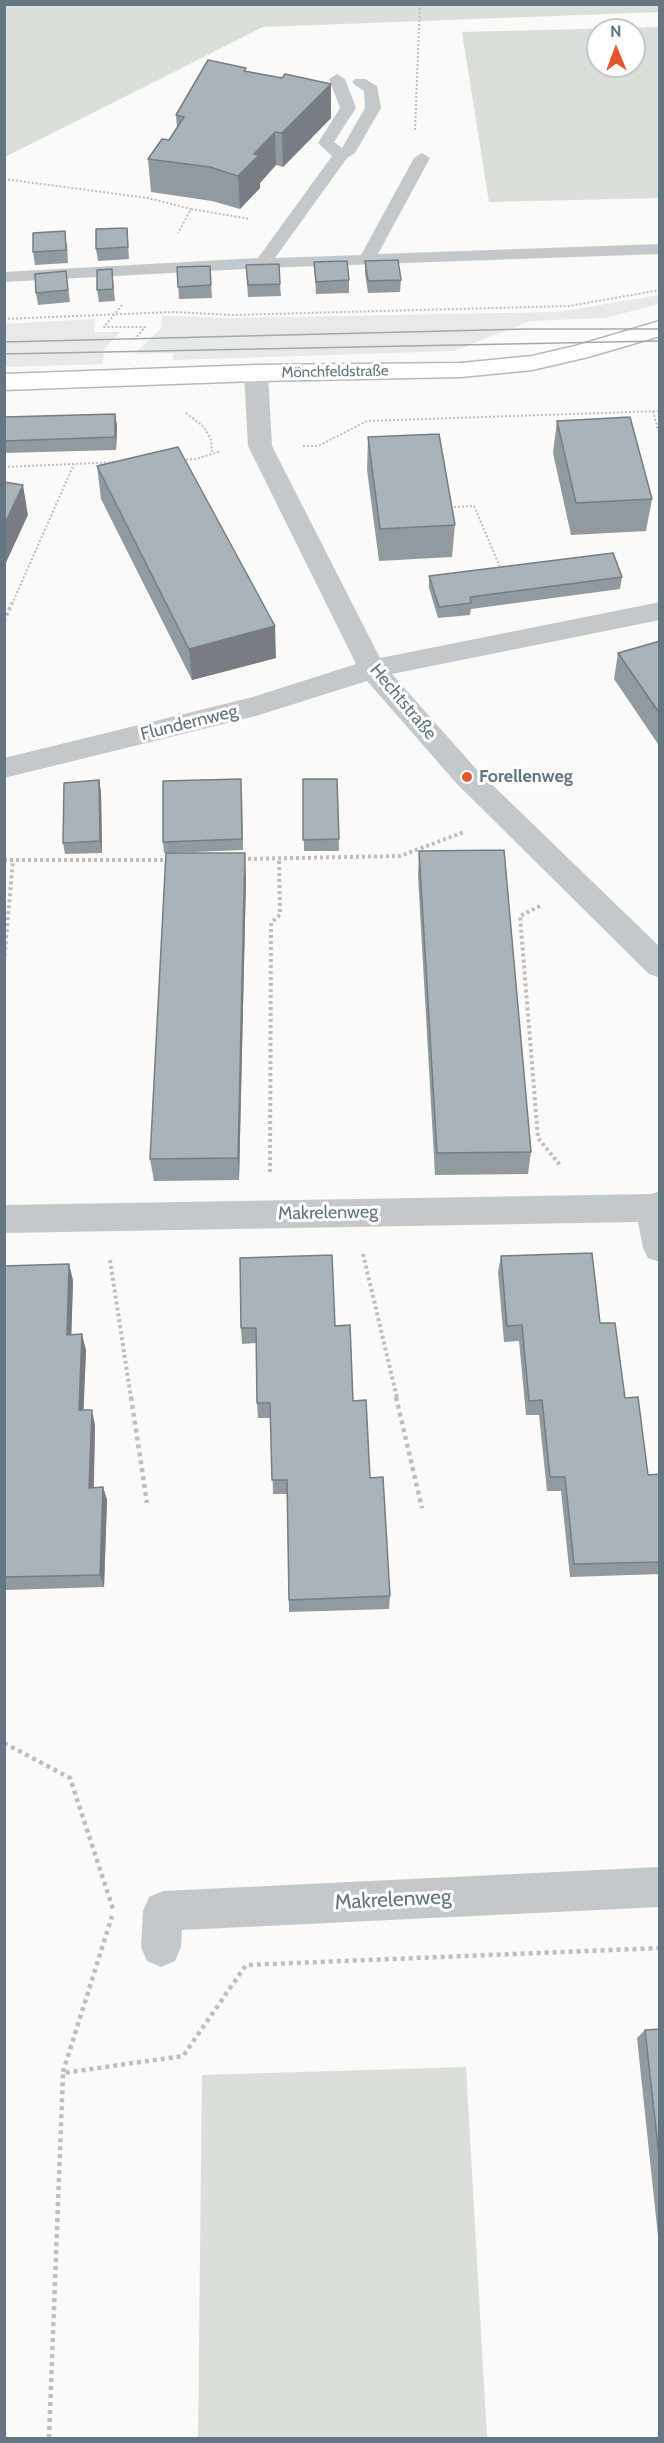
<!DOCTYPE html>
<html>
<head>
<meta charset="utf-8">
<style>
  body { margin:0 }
  #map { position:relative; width:664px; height:2443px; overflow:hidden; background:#fafaf8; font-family:Cabin,sans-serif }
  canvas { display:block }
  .frame { position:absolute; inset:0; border:6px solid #657683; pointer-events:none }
  .north { position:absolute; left:586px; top:18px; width:60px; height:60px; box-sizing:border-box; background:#fff; border:2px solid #c1c8cd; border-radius:50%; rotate:359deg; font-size:16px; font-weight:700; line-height:24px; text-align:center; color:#657683 }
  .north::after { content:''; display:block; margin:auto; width:21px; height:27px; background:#e4572e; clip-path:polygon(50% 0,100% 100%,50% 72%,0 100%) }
</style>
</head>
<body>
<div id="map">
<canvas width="664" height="2443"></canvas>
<div class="frame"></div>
<div class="north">N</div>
</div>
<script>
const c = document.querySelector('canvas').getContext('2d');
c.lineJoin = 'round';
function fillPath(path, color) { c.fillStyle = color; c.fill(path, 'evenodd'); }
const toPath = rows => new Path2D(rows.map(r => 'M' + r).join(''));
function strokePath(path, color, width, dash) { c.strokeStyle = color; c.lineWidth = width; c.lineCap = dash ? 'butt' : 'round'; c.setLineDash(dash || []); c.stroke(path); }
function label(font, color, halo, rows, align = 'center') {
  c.font = font + ' Cabin,sans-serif'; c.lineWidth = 6; c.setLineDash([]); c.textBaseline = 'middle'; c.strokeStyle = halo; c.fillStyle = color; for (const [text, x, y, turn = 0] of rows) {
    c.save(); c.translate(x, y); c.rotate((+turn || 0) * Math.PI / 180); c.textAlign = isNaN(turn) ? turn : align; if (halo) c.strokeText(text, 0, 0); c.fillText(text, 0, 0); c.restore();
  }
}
const built = toPath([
  [659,295,659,304,605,318,530,321,454,351,174,360,173,353,134,354,161,329,162,316,231,318,558,312],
  [95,319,94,332,120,332,104,349,103,364,5,367,5,324]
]);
const green = toPath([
  [5,4,659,4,660,12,263,27,5,157],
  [659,27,659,198,489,202,462,32],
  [598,30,634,30,634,66,598,66],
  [466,2067,487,2438,198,2438,202,2075]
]);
const pathFar2 = toPath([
  [415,130,420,4],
  [4,179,148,198,191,209,178,233],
  [191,209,250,219],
  [122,305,104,327,145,327,135,339],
  [4,319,173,312,233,315,569,306,660,290],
  [653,411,660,437],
  [186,413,204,427,211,440,212,452],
  [303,446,318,446,367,421,660,411],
  [182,460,196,459,221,451],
  [4,467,118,462],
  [454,507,474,506,500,567],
  [12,604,74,464]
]);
const pathFar1 = toPath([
  [4,621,12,603],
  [242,859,400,856,464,832],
  [4,860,169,860],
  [540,906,520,916,538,1138,560,1165],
  [4,962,13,860],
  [270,1172,271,923,280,915,279,859],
  [363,1254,397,1398],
  [110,1260,131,1398]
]);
const path = toPath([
  [131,1397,147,1503],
  [396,1397,422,1508],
  [4,1743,70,1778,113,1909],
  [63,2072,112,1916],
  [49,2438,63,2073,183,2056,246,1965,660,1948]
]);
const service = toPath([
  [337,74,345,79,356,108,334,142,342,148,365,108,364,91,355,85,352,82,355,79,365,79,377,86,381,108,355,153,347,158,275,258,361,255,414,158,422,153,430,158,378,254,660,244,660,254,263,268,4,282,4,272,258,258,332,156,318,143,340,108,329,79,337,74]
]);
const minor = toPath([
  [256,365,265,368,268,373,272,446,380,658,660,602,660,620,392,674,477,770,660,947,660,978,649,974,457,784,367,681,256,716,4,778,4,758,253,697,356,664,248,446,244,373,247,368,256,365],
  [660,1191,660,1262,648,1258,643,1248,638,1222,4,1233,4,1205,651,1194,660,1191],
  [660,1867,660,1907,182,1930,181,1947,175,1961,161,1967,147,1961,141,1947,143,1911,149,1897,163,1891,660,1867]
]);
const secondary = toPath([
  [660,321,660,336,588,357,532,370,461,377,256,381,4,390,4,374,256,365,461,363,532,356,575,346,660,321]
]);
const tram = toPath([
  [4,342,527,329,660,329],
  [4,354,660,341]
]);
const wall = toPath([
  [247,71,282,78,331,84,331,118,283,167,276,165,260,183,260,188,240,209,212,201,151,192,148,159,169,140,177,128,176,115],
  [127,228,129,259,98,261,96,249],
  [67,243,68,263,35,265,33,252],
  [365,261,401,280,400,292,368,293,365,273],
  [314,262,349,280,349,293,316,294],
  [246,265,280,284,281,296,248,297],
  [210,266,212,298,179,299,177,267],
  [112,269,115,301,99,302,97,290],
  [66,271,70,302,38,305,36,293],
  [115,414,117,426,116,450,4,453,4,417],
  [557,421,652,499,646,531,571,535,553,453],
  [368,437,455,525,452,557,379,561,367,470],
  [97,466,276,658,192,680,101,499],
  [429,576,622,577,620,589,471,609,470,615,438,618,429,588],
  [660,641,660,747,614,679,618,653],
  [303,779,337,779,339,851,304,851],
  [99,780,101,792,102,853,65,854,63,843],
  [242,790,243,850,171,853,246,878,239,1180,154,1181,150,1159,166,853,164,853,163,842],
  [419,851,531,1152,528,1174,435,1175,418,876],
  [501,1256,600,1323,625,1398,648,1475,660,1474,660,1574,570,1577,561,1491,547,1491,539,1415,526,1415,519,1341,504,1342,498,1272],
  [4,1266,73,1280,71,1335,86,1350,83,1410,95,1425,94,1487,103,1487,107,1500,104,1587,6,1590,4,1586],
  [335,1326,353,1401,370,1478,390,1596,389,1609,289,1612,287,1494,273,1494,271,1418,258,1418,257,1403,256,1343,242,1344,241,1328],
  [660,2029,660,2255,637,2038,645,2030]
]);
const shadedWall = toPath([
  [331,84,331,118,283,167,282,133],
  [275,132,276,165,260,183,260,188,240,209,238,176,254,154],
  [115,414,117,426,116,450,115,437],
  [23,485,28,515,4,567,4,525],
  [275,626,276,658,192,680,189,649],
  [99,780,101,792,102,853,100,841],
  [245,853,246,878,239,1180,238,1158],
  [69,1264,73,1280,71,1350,67,1335],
  [82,1334,86,1350,83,1425,79,1410],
  [92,1410,95,1425,93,1502,89,1488],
  [103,1487,107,1500,104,1587,100,1575]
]);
const building = toPath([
  [208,60,246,68,244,71,282,78,285,74,331,84,282,133,275,132,254,154,259,155,238,176,210,167,148,159,162,139,169,140,184,117,176,115,208,60],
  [127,228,128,247,96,249,96,229,127,228],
  [65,231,66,250,33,252,33,233,65,231],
  [398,260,401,280,368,281,365,261,398,260],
  [347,261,349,280,316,282,314,262,347,261],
  [279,264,280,284,248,285,246,265,279,264],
  [210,266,211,285,178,287,177,267,210,266],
  [112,269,113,289,97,290,97,270,112,269],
  [66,271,68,290,36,293,35,274,66,271],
  [115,414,115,437,4,441,4,417,115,414],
  [630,417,652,499,576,503,557,421,630,417],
  [439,434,455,525,380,529,368,437,439,434],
  [178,447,275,626,189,649,97,466,178,447],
  [4,482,23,485,4,525,4,482],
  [613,553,622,577,470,597,471,603,439,607,429,576,613,553],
  [660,641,660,714,618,653,660,641],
  [241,779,242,839,163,842,163,781,241,779],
  [303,779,337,779,339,839,303,840,303,779],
  [99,780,100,841,63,843,64,783,99,780],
  [504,850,531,1152,437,1153,419,851,504,850],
  [166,853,245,853,238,1158,150,1159,166,853],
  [592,1253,600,1323,615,1323,625,1398,638,1397,648,1475,660,1474,660,1562,574,1564,565,1477,550,1477,542,1400,529,1401,522,1325,507,1326,501,1256,592,1253],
  [332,1255,335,1326,350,1325,353,1401,366,1400,370,1478,383,1477,390,1596,289,1600,287,1480,272,1480,270,1403,257,1403,256,1328,241,1328,240,1258,332,1255],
  [69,1264,67,1335,82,1334,79,1410,92,1410,89,1488,103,1487,100,1575,4,1577,5,1490,4,1490,4,1266,69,1264],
  [660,2029,660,2165,645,2030,660,2029]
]);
const markers = [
  [467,777,6,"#e4572e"]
];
const farStreetnames = [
  ["Mönchfeldstraße",335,372,-1]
];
const streetNames = [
  ["Hechtstraße",403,702,50],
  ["Flundernweg",189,723,-14],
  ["Makrelenweg",328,1213,-1]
];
const poiNames = [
  ["Forellenweg",479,777]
];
const nearStreetnames = [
  ["Makrelenweg",393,1900,-3]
];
fillPath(built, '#e8e9e9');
fillPath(green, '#dadfd7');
strokePath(secondary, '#b3babf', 3);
strokePath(pathFar2, '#bbbfc2', 2, [2, 2]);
strokePath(pathFar1, '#bbbfc2', 4, [3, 3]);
strokePath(path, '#bbbfc2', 4.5, [4, 4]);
fillPath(service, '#c3c8cc');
fillPath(minor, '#c3c8cc');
fillPath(secondary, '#fff');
strokePath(tram, '#a2aab0', 1.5);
fillPath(wall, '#929a9f');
fillPath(shadedWall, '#777d82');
fillPath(building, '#aab3b9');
strokePath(building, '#777d82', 1.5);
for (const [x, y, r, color] of markers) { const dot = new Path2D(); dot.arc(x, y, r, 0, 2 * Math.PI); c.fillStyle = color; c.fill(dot); strokePath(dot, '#fff', 2); }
label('15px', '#657683', '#fff', farStreetnames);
label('18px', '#657683', '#fff', streetNames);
label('bold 18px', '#657683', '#fff', poiNames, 'left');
label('21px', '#657683', '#fff', nearStreetnames);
</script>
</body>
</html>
